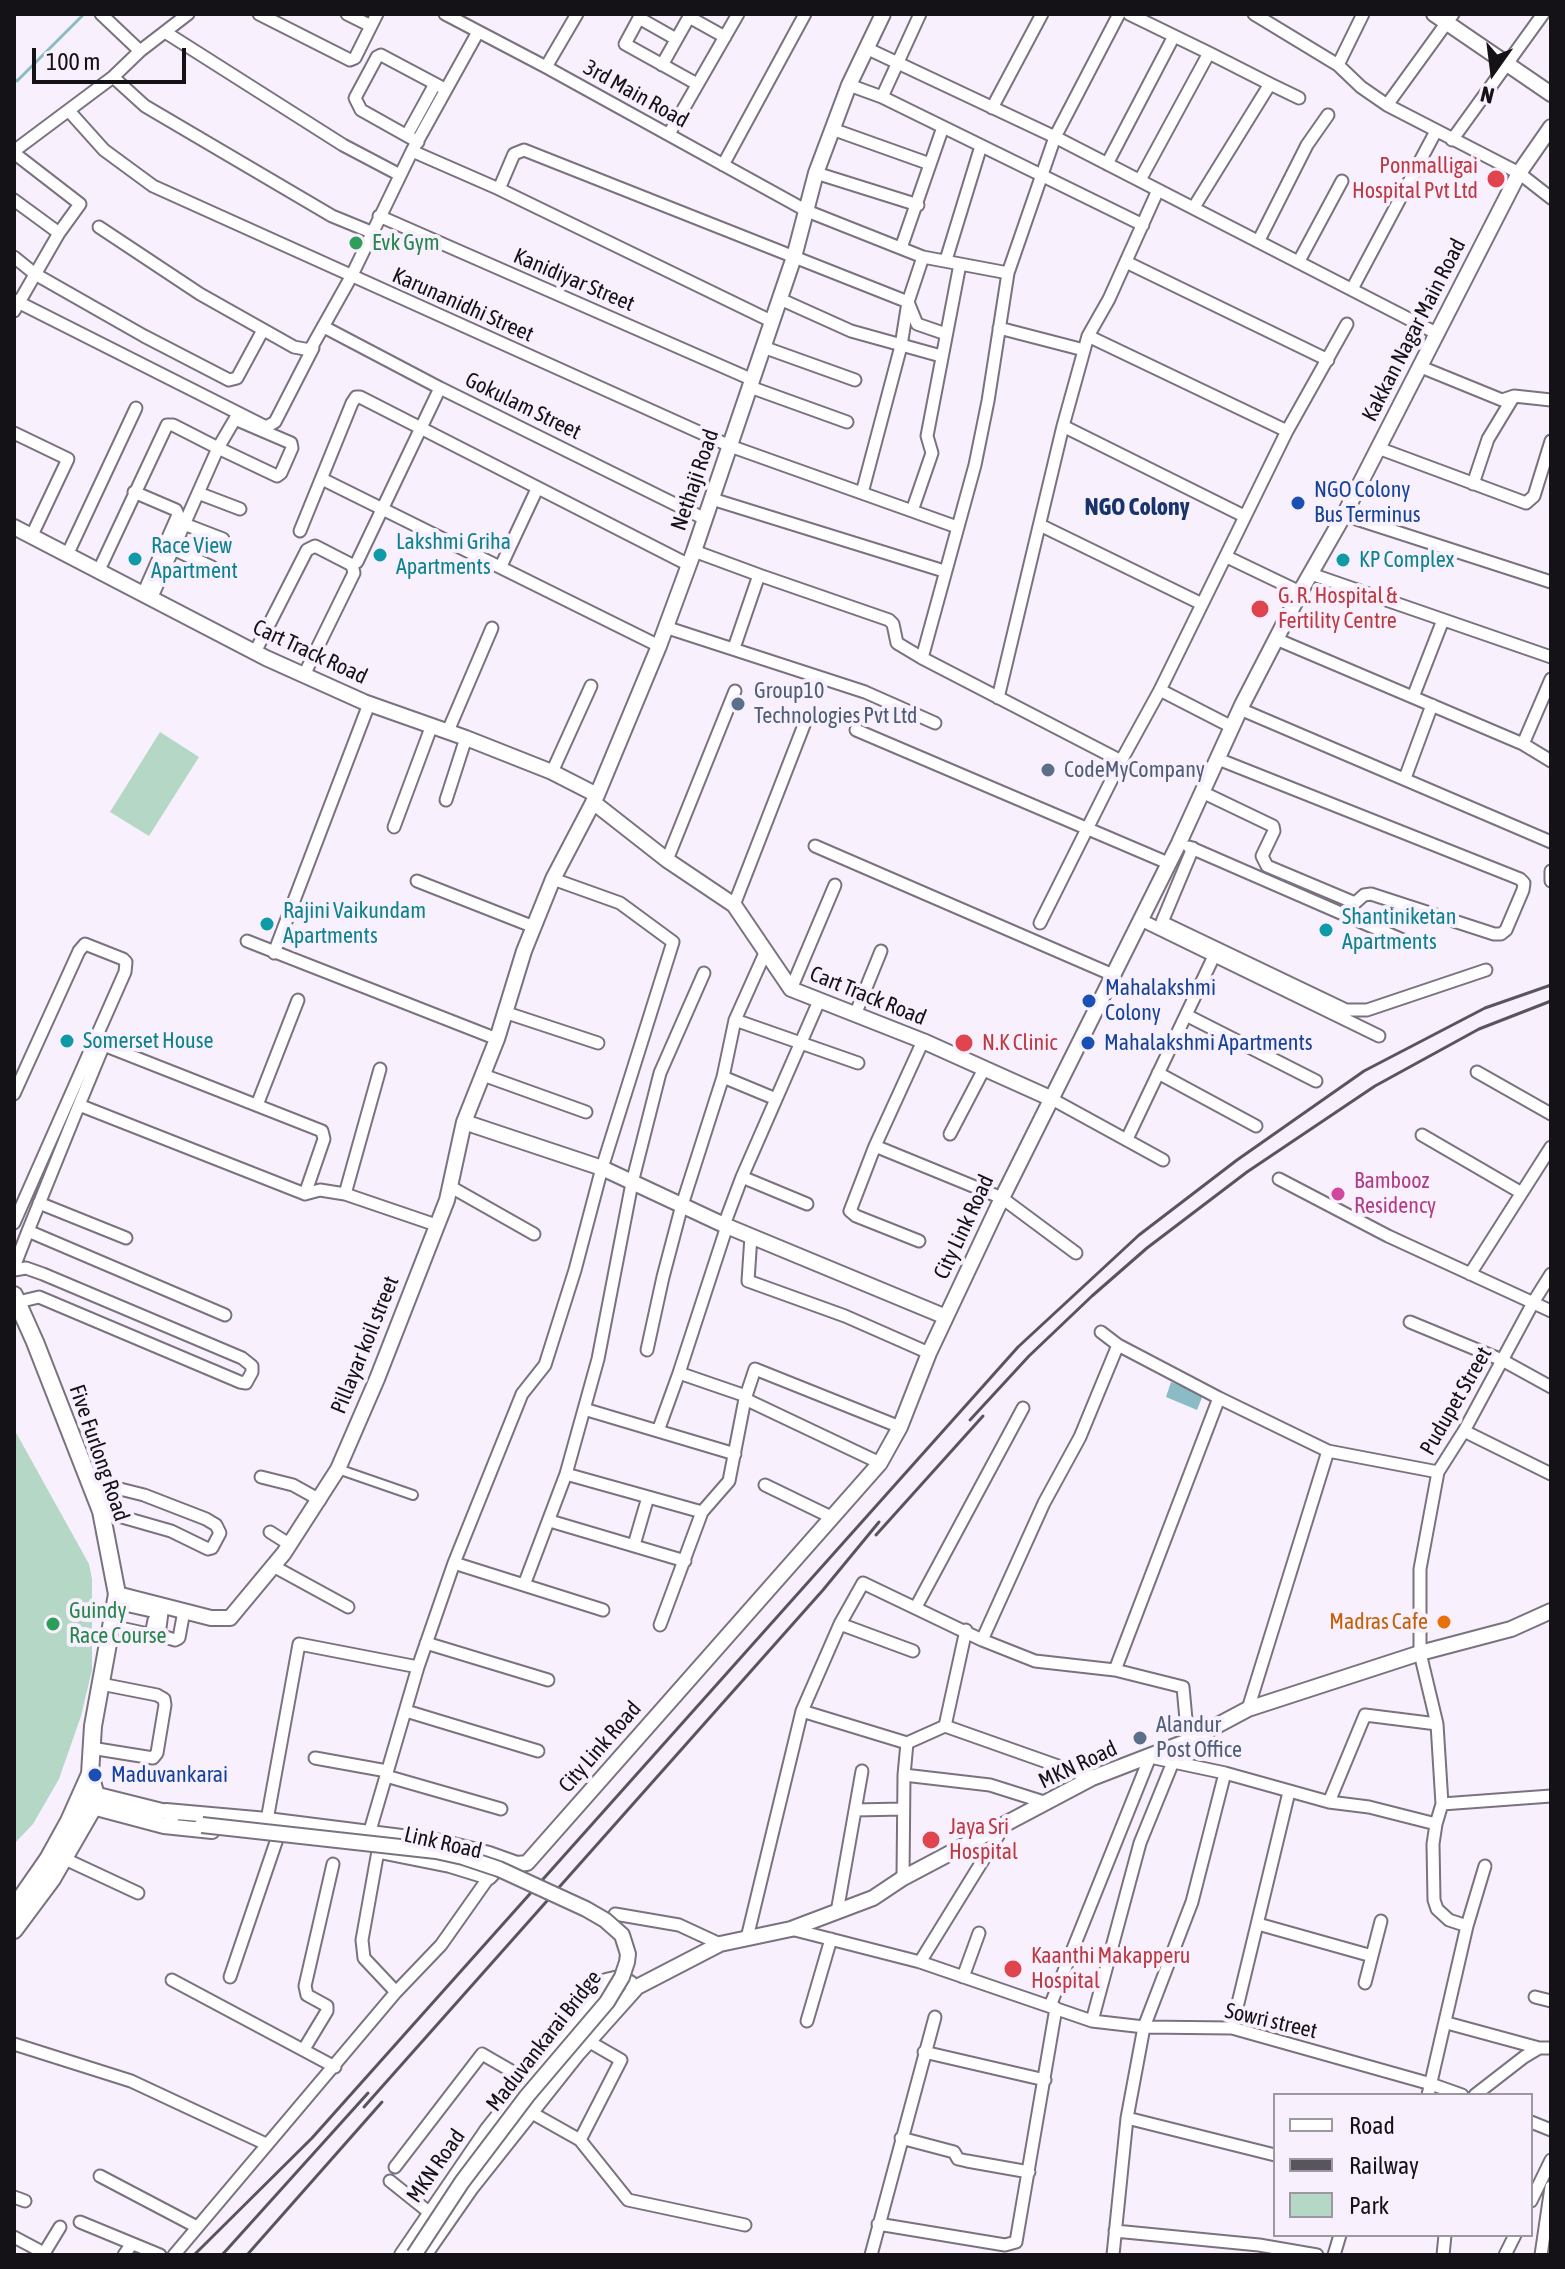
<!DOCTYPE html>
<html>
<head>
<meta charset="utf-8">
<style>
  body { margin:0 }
  #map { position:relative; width:1565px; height:2269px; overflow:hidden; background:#f8f0fd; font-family:"Asap Condensed",sans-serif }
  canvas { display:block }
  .frame { position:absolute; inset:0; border:16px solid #141216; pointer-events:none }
  .legend { position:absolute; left:1273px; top:2093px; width:260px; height:144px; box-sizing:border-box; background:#f8f0fd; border:2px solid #9d97a1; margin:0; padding:10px 14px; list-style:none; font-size:24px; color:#141216 }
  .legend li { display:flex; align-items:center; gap:16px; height:40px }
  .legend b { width:40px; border:2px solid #9d97a1 }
  .north { position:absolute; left:1453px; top:32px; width:80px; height:80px; -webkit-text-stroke:6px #f8f0fd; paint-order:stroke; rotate:194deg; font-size:22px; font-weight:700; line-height:32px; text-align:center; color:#141216 }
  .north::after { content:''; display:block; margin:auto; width:28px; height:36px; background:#141216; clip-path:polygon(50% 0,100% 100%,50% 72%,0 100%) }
  .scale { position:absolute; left:32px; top:48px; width:154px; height:36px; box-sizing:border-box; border:4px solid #141216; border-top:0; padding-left:10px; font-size:24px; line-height:28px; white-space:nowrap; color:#141216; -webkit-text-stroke:6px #f8f0fd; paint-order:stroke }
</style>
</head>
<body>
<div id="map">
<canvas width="1565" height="2269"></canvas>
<div class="frame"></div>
<ul class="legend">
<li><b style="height:10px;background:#fff"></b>Road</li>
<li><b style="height:10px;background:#59555c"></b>Railway</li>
<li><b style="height:22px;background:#b4d8c5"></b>Park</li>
</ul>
<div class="north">N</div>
<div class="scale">100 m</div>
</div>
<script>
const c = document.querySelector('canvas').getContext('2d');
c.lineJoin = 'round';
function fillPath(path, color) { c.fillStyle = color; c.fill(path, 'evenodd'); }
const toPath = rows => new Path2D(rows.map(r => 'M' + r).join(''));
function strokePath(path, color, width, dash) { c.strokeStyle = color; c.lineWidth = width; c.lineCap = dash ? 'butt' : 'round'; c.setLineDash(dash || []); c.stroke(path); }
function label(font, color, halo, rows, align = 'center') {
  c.font = font + ' "Asap Condensed",sans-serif'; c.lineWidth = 8; c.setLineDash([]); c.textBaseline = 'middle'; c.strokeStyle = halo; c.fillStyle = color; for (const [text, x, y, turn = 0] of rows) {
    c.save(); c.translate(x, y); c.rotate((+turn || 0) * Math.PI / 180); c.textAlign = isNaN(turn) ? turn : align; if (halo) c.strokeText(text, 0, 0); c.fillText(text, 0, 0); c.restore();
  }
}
const green = toPath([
  [160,732,199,757,149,836,110,812],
  [14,1429,89,1564,92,1579,92,1670,81,1716,59,1779,33,1824,14,1844]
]);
const water = toPath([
  [1171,1382,1203,1395,1197,1410,1166,1397]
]);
const stream = toPath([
  [14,79,17,81,84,14]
]);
const pedestrian = toPath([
  [338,1469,413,1495]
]);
const minor = toPath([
  [101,14,140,51],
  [259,14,350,60,355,58,377,14],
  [347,14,371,26],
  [445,14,546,67,807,211,923,257,908,302,901,346,862,493],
  [1129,14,1209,53],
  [1254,14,1338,65,1361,87,1387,105,1519,173,1551,198],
  [165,32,343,145,400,175],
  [676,39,639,18,625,44,697,84],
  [866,48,1055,137,1438,334],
  [662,65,689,17,725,37],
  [1338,65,1363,14],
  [546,67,577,14],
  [113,77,145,106,332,216,371,232],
  [1270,84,1299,98],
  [849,85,882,97,1143,225],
  [882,97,920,14],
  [1387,105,1453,14],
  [992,108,1042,14],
  [69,111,104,150,153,186,730,446,957,527],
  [832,129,930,164],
  [669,134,738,14],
  [407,135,435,84],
  [1452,140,1543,14],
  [418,142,361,110,355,98,377,57,381,55,445,89],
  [14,151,113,77,140,51,188,14],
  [412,151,499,189,771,321],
  [14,153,80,204,59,233,14,311],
  [1107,164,1174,36],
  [723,165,805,14],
  [816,173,918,205],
  [1140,180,1209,53,1270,84,1194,207],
  [499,189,514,154,524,150,908,302,917,324,946,334],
  [14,200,59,233],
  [379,216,753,380],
  [99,227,200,294,294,347,310,350,351,277,412,151,478,32],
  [1259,240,1307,145,1328,115],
  [901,248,943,127],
  [14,257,35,274,144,336,229,380,237,378,263,330],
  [923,257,1008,273],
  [946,260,981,146],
  [1299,261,1342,181],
  [1126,262,1328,360],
  [1352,289,1436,131],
  [780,299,851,331,941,356],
  [14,300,266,427,275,422,313,348],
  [324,327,440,388,705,519],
  [999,328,1084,350],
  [1088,336,1287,431],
  [763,347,855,380],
  [1421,367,1502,400,1514,396,1551,400],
  [750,387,847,422],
  [1063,426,1244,516],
  [14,433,68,459,32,535],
  [1378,448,1526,503,1534,496,1551,441],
  [322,479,659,646],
  [1473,484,1488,439,1514,396],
  [134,492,176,510,178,515,143,594],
  [198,493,240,509],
  [712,499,944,571],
  [912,511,932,453,927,436,960,264],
  [1344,515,1551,582],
  [184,524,223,539],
  [1040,525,1202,604],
  [300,531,352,403,356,397,360,397,689,565],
  [173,549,212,567],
  [694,551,759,575],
  [68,553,136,408],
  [1227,557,1300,592],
  [357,562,440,388],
  [501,566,537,489],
  [99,570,167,425,173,425,218,448,235,419,291,443,292,448,281,473,277,476,218,448,151,599],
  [1311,574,1551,657],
  [665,627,865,692,935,723],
  [1276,639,1523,744,1551,761],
  [734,648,759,575,889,620,893,624,897,643,922,658,1121,761],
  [255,652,307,550,315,546,352,565,354,573,304,675],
  [922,658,975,465,988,401,1008,273,1055,137,1119,14],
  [1160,690,1232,727],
  [1413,697,1443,620],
  [998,698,1063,426,1088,336,1109,299,1158,190],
  [1240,709,1551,842],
  [856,730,1168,863],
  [448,731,492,628],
  [1523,744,1551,679],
  [552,772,591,686],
  [1405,778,1432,705],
  [1202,792,1273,826,1274,831,1262,856,1267,866,1355,903,1364,895,1371,894,1494,934,1501,934,1506,930,1523,890,1524,883,1520,879,1218,759],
  [446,800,466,738],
  [394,827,432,725],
  [815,846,1113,975],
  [1189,847,1405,941],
  [1193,848,1162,922,1346,1010,1367,1010,1486,970],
  [667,860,735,691],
  [1551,871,1551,881],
  [417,881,534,927],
  [734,905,804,725],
  [1141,920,1379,1036],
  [1040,923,1121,761,1160,690,1287,431,1347,324],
  [247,941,497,1039],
  [274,953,369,704],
  [791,989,835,885],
  [504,1012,598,1043],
  [855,1015,881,951],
  [1186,1015,1316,1081],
  [735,1020,858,1063],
  [1477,1072,1551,1114],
  [1158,1073,1256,1126],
  [483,1075,586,1112],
  [723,1077,776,1099],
  [14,1094,79,951,85,944,123,959,126,962,125,972,14,1223],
  [1050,1098,1163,1160],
  [79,1105,305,1194,320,1190,345,1194,436,1225],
  [257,1105,298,1000],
  [950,1134,984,1069],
  [1422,1135,1520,1192],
  [1127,1139,1214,956],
  [875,1146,1002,1198,1076,1253],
  [742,1177,807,1204],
  [1279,1179,1388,1236,1551,1311],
  [451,1187,534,1234],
  [345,1194,380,1069],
  [39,1203,126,1238],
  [724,1225,742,1177,819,1001],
  [727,1226,679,1373,743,1395,745,1399,880,1463],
  [28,1231,79,1105,103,1047,106,1046,322,1131,324,1139,305,1194],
  [751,1236,748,1281,845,1316,929,1353],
  [919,1241,856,1216,850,1211,875,1146,923,1041],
  [14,1267,28,1231,225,1315],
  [14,1270,26,1268,43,1274,242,1358,252,1366,252,1372,246,1383,240,1382,39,1297,18,1302],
  [1470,1274,1551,1147],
  [1410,1322,1502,1360,1551,1387],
  [1101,1332,1118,1345,1219,1398,1328,1451,1438,1472],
  [647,1350,663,1277,682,1205,723,1077,735,1020,765,953],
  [584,1409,735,1454],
  [658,1431,679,1373],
  [1464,1431,1551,1474],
  [566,1474,702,1512],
  [261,1477,293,1485,320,1500],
  [765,1485,831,1517],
  [93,1490,120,1489,144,1495,206,1519,216,1525,220,1533,212,1548,208,1549,171,1531,101,1511],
  [550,1521,685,1561],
  [270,1532,289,1544],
  [634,1545,648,1497],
  [454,1563,603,1610],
  [273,1566,348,1607],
  [524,1585,566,1474,598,1359,632,1183,660,1073,704,973],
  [116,1603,156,1612],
  [163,1605,159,1635,175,1640,179,1638,184,1611],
  [916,1607,1023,1408],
  [840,1624,913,1651],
  [660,1625,702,1512,729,1481,745,1399,755,1369,900,1427],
  [111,1626,148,1634,152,1630,154,1620],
  [982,1640,1044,1503,1080,1437,1118,1345],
  [426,1643,548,1680],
  [1115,1670,1219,1398],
  [1248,1709,1328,1451],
  [406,1711,538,1751],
  [802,1711,907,1743],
  [945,1726,966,1630],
  [91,1748,153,1758,157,1753,165,1705,164,1699,157,1695,101,1684],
  [315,1758,387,1771],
  [904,1775,990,1785,1047,1803],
  [386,1776,501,1809],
  [1329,1802,1365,1715,1437,1724],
  [1442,1804,1551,1796],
  [855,1810,903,1809],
  [267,1820,299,1644,418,1667],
  [369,1834,418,1667,454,1563,522,1394,545,1365,575,1270,602,1168,673,942,620,903,553,879],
  [65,1859,138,1893],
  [903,1878,904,1775,907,1743,945,1726,1092,1778],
  [837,1912,862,1771],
  [615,1914,679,1925,720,1944],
  [1258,1924,1372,1956],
  [1467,1926,1485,1866],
  [791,1929,920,1962,1092,2021,1144,2027,1232,2028,1431,2084,1462,2095],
  [747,1938,802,1711,840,1624,863,1583,982,1640,1035,1661,1115,1670,1183,1687,1188,1741],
  [920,1962,1004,1826],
  [230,1977,277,1839],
  [963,1977,979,1933],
  [172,1980,335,2067],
  [1365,1983,1381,1921],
  [396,1992,441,1945,489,1877],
  [1535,1997,1551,2001],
  [1050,2006,1150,1757,1225,1773,1329,1802,1369,1807,1436,1824],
  [807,2021,831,1939],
  [1092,2021,1140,1843,1173,1762],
  [1447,2023,1539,2048],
  [1232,2028,1289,1792],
  [14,2044,131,2081,266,2144],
  [304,2049,327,2011,327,2006,307,1995,305,1986,333,1864],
  [924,2052,1045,2080],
  [1428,2095,1467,1926,1449,1920,1437,1909,1434,1900,1433,1844,1436,1824,1442,1804,1437,1724,1420,1653,1420,1569,1438,1472,1464,1431,1534,1301,1551,1274],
  [1475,2095,1524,2057,1539,2048,1551,2048],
  [532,2113,580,2140,628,2200,745,2225],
  [1127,2118,1275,2155],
  [1531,2122,1551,2130],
  [901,2138,954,2152,958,2159,967,2161,1029,2172],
  [580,2140,621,2060,588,2041],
  [395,2167,482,2054,527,2080],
  [100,2176,197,2227],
  [390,2181,430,2213],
  [14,2197,25,2201],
  [1531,2201,1551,2160],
  [80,2222,160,2255],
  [878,2224,1005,2245,1016,2242,1056,2008],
  [1115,2231,1259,2245,1317,2255],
  [14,2237,44,2253],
  [43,2255,60,2227],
  [124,2255,131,2245],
  [174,2255,396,1992,364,1958,362,1940,378,1851],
  [871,2255,935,2017],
  [1113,2255,1127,2118,1144,2027,1192,1902,1225,1773],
  [1334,2255,1340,2235],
  [1443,2255,1445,2235],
  [1505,2255,1515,2235],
  [1541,2255,1551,2187]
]);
const tertiary = toPath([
  [1434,14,1551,94],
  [14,527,266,658,364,702,466,738,552,772,597,795],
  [593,802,667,860,734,905,791,989,923,1041,1050,1098],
  [464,1122,602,1168,724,1225,946,1317],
  [117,1594,211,1618,230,1618,284,1553,338,1469,377,1379,447,1200,464,1122,497,1039,524,951,553,879,597,795,659,646,694,551,794,257,816,173,849,85,883,14],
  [86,1792,174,1814],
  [85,1805,164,1826,174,1826],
  [166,1811,267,1820,441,1842,489,1854,517,1864,527,1863,880,1463,900,1427,929,1353,1002,1198,1179,843,1242,705,1304,585,1344,515,1519,173,1551,127],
  [164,1826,212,1831],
  [380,1851,450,1865,489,1877,505,1860],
  [402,2255,488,2129,606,1981,619,1978,630,1983],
  [424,2255,470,2189,578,2053,637,1987,720,1944,791,1929,873,1898,903,1878,1092,1778,1188,1741,1248,1709,1420,1653,1511,1629,1551,1611]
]);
const secondary = toPath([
  [14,1295,35,1342,101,1511,117,1594,93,1726,90,1774,96,1796,93,1808,52,1879,14,1930],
  [14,1908,48,1859,69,1821,90,1774]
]);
const rail = toPath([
  [970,1420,1029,1356,1092,1296,1147,1248,1247,1172,1375,1086,1479,1029,1551,1001],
  [876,1535,983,1416],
  [364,2107,823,1590,879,1522],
  [194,2255,312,2138,1018,1347,1139,1235,1237,1160,1364,1071,1485,1008,1551,985],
  [222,2255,368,2093],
  [247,2255,382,2102]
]);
const tertiaryBridge = toPath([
  [202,1825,436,1851,463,1857,499,1869,586,1909,605,1920,622,1935,628,1954,627,1962,622,1977,607,2002,527,2096,462,2182,414,2255]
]);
const markers = [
  [1496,179,10,"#e0444e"],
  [356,243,8,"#2e9e5b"],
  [1298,503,8,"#1a4fb4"],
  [380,555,8,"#0f9aa8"],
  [135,559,8,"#0f9aa8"],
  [1343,560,8,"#0f9aa8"],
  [1260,609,10,"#e0444e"],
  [738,704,8,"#5c6f8a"],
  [1048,770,8,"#5c6f8a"],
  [267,924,8,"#0f9aa8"],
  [1326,930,8,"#0f9aa8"],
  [1089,1001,8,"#1a4fb4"],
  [67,1041,8,"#0f9aa8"],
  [964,1043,10,"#e0444e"],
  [1088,1043,8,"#1a4fb4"],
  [1338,1194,8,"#d1479c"],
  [1444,1622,8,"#e8710a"],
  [53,1624,8,"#2e9e5b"],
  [1140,1738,8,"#5c6f8a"],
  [95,1775,8,"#1a4fb4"],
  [931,1840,10,"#e0444e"],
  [1013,1969,10,"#e0444e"]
];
const streetNames = [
  ["3rd Main Road",636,94,29],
  ["Kanidiyar Street",574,280,23],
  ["Karunanidhi Street",463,305,24],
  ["Kakkan Nagar Main Road",1414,330,-63],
  ["Gokulam Street",523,406,26],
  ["Nethaji Road",695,480,-71],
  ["Cart Track Road",310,652,25],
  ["Cart Track Road",868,996,22],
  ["City Link Road",964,1227,-65],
  ["Pillayar koil street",365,1345,-68],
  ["Pudupet Street",1456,1401,-60],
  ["Five Furlong Road",99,1453,71],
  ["City Link Road",600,1747,-49],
  ["MKN Road",1078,1765,-25],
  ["Link Road",443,1843,13],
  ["Sowri street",1271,2021,13],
  ["Maduvankarai Bridge",544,2041,-52],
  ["MKN Road",436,2166,-55]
];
const healthNames = [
  ["Ponmalligai",1478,166,"right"],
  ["Hospital Pvt Ltd",1478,191,"right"],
  ["G. R. Hospital &",1278,596],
  ["Fertility Centre",1278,621],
  ["N.K Clinic",982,1043],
  ["Jaya Sri",949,1827],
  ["Hospital",949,1852],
  ["Kaanthi Makapperu",1031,1956],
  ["Hospital",1031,1981]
];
const leisureNames = [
  ["Evk Gym",372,243],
  ["Guindy",69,1611],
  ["Race Course",69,1636]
];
const transitNames = [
  ["NGO Colony",1314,490],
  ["Bus Terminus",1314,515],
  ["Mahalakshmi",1105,988],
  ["Colony",1105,1013],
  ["Mahalakshmi Apartments",1104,1043],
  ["Maduvankarai",111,1775]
];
const cultureNames = [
  ["Lakshmi Griha",396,542],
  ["Apartments",396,567],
  ["Race View",151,546],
  ["Apartment",151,571],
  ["KP Complex",1359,560],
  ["Rajini Vaikundam",283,911],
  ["Apartments",283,936],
  ["Shantiniketan",1342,917],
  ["Apartments",1342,942],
  ["Somerset House",83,1041]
];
const serviceNames = [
  ["Group10",754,691],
  ["Technologies Pvt Ltd",754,716],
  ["CodeMyCompany",1064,770],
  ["Alandur",1156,1725],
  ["Post Office",1156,1750]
];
const hotelNames = [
  ["Bambooz",1354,1181],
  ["Residency",1354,1206]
];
const foodNames = [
  ["Madras Cafe",1428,1622]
];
const neighbourhoodNames = [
  ["NGO Colony",1137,507]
];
fillPath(green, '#b4d8c5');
fillPath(water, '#8bbcc5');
strokePath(stream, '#8bbcc5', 3);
strokePath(pedestrian, '#7a737f', 12);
strokePath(minor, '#7a737f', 15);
strokePath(tertiary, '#7a737f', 18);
strokePath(secondary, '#7a737f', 20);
strokePath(pedestrian, '#fff', 8);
strokePath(minor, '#fff', 11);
strokePath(tertiary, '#fff', 14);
strokePath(secondary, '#fff', 16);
strokePath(rail, '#59555c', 3);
strokePath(tertiaryBridge, '#7a737f', 18, []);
strokePath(tertiaryBridge, '#fff', 14);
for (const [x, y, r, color] of markers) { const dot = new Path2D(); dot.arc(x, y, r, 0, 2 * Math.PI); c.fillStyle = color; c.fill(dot); strokePath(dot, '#f8f0fd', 3); }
label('22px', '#141216', '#f8f0fd', streetNames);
label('22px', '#be3a42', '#f8f0fd', healthNames, 'left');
label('22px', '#27864d', '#f8f0fd', leisureNames, 'left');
label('22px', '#164399', '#f8f0fd', transitNames, 'left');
label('22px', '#0d838f', '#f8f0fd', cultureNames, 'left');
label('22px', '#4e5e75', '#f8f0fd', serviceNames, 'left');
label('22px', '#b23c85', '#f8f0fd', hotelNames, 'left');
label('22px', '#c56008', '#f8f0fd', foodNames, 'right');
label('bold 24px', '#17346a', '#f8f0fd', neighbourhoodNames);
</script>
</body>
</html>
